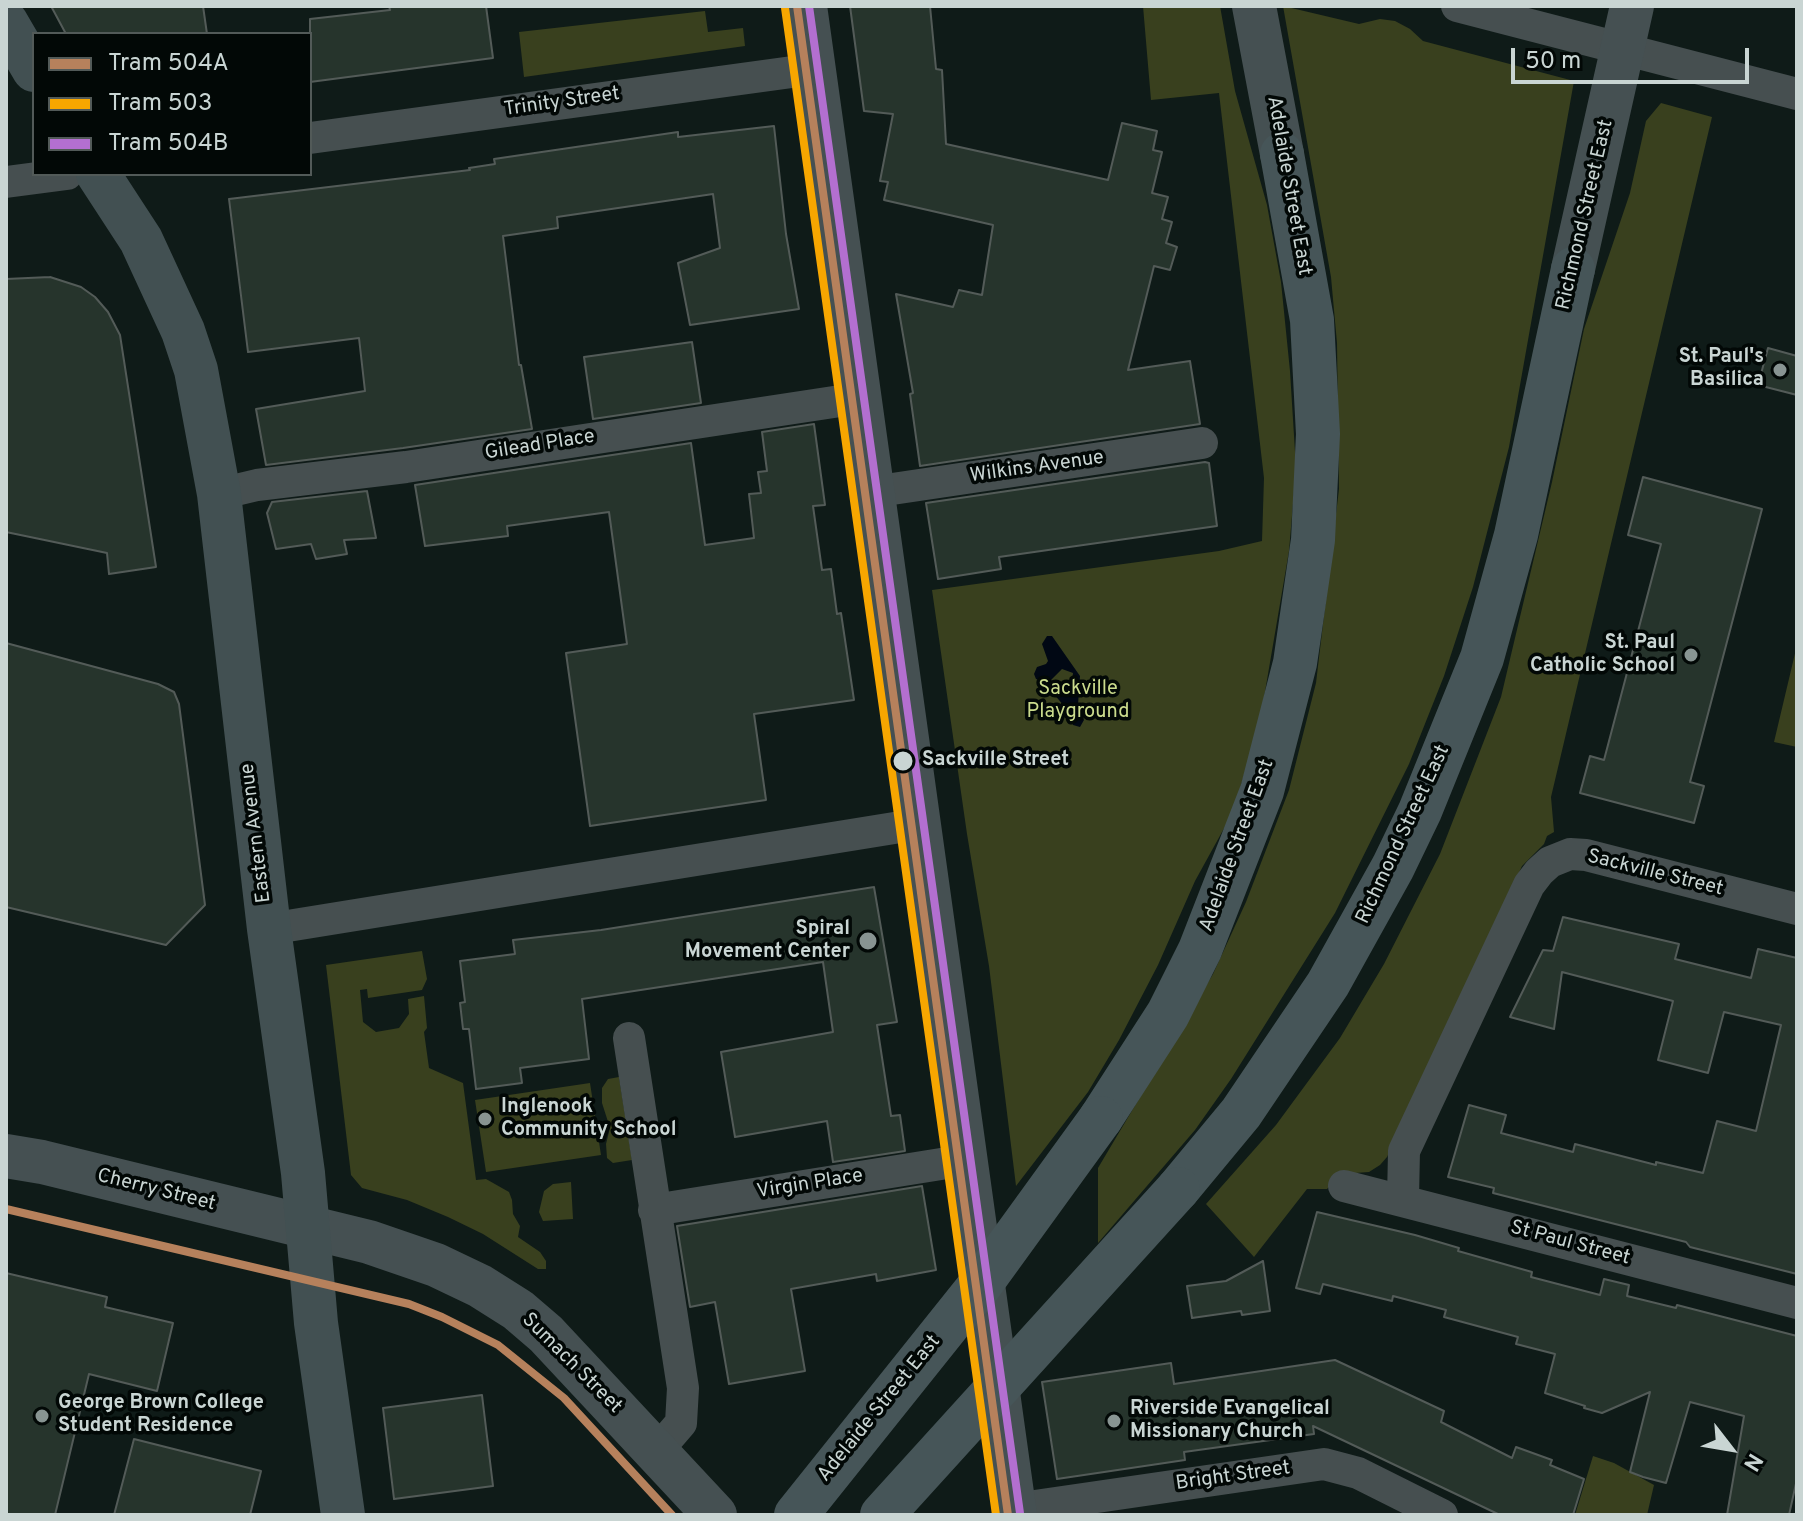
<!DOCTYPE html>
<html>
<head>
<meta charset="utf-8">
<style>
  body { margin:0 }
  #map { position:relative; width:1803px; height:1521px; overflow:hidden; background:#0f1b18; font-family:Overpass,sans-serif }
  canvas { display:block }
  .frame { position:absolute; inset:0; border:8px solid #c9d5d3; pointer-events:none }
  .legend { position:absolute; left:32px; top:32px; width:280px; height:144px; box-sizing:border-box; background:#020806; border:2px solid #525a58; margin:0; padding:10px 14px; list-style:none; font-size:24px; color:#c9d5d3 }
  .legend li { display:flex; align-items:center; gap:16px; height:40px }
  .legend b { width:40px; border:2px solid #525a58 }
  .north { position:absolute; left:1691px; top:1409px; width:80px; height:80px; -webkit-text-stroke:6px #020806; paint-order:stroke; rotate:121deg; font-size:22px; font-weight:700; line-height:32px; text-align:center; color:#c9d5d3 }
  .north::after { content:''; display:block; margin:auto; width:28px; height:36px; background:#c9d5d3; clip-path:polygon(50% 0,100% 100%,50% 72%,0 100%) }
  .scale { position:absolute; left:1511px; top:48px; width:238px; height:36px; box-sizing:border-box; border:4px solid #c9d5d3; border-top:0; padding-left:10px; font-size:24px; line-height:28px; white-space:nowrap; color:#c9d5d3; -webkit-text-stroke:6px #020806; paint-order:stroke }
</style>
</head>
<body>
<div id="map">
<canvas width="1803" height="1521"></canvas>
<div class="frame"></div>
<ul class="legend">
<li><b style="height:10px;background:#b6815c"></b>Tram 504A</li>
<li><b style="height:10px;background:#f7a600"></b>Tram 503</li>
<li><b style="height:10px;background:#b36fd0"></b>Tram 504B</li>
</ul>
<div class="north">N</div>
<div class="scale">50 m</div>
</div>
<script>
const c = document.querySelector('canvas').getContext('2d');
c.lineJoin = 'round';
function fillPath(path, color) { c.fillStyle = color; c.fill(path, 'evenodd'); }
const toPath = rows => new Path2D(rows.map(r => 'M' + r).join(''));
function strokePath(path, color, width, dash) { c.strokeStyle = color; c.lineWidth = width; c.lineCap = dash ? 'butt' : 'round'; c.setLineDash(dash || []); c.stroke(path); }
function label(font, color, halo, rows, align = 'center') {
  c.font = font + ' Overpass,sans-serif'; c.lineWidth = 7; c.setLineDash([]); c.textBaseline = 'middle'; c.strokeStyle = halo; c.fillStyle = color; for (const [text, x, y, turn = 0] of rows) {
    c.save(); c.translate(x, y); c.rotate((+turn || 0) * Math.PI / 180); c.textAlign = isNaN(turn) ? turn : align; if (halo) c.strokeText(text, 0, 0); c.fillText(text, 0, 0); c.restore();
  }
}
const green = toPath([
  [1143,6,1220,6,1235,91,1267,205,1281,282,1290,371,1296,468,1289,551,1260,721,1233,812,1195,881,1158,965,1119,1040,1088,1092,1016,1186,989,966,967,834,932,590,1219,551,1262,541,1264,478,1219,93,1151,100],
  [1283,6,1359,24,1380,19,1395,21,1410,29,1423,41,1574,81,1509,447,1473,587,1444,676,1409,764,1335,913,1231,1079,1195,1130,1098,1243,1098,1168,1213,974,1246,902,1289,790,1316,683,1339,489,1337,343,1331,277],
  [705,11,708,32,743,28,745,46,524,77,519,32],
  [1661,103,1712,117,1551,797,1554,832,1547,836,1544,844,1522,866,1387,1157,1380,1165,1369,1172,1341,1174,1327,1189,1307,1189,1254,1257,1206,1204,1276,1125,1340,1038,1384,964,1440,854,1501,697,1552,482,1584,329,1630,193,1646,121],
  [1797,645,1797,747,1774,742],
  [422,951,427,979,422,990,368,998,367,989,360,990,363,1022,376,1032,399,1028,409,1014,408,999,424,996,427,1028,424,1032,429,1068,463,1083,476,1180,486,1179,509,1192,512,1200,513,1214,520,1226,518,1237,540,1252,546,1261,546,1269,538,1269,483,1234,448,1217,407,1200,362,1188,351,1175,326,965],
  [619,1077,632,1160,613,1163,607,1158,606,1144,610,1128,602,1103,602,1088,608,1079],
  [590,1083,601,1155,486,1172,475,1100],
  [571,1182,573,1219,543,1221,539,1212,544,1191,553,1184],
  [1593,1456,1614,1463,1654,1485,1647,1515,1575,1515]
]);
const water = toPath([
  [1047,636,1052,636,1080,676,1078,705,1084,720,1080,727,1073,725,1070,713,1053,693,1058,684,1072,682,1073,673,1062,669,1048,683,1036,679,1034,674,1037,667,1046,664,1048,661,1042,644]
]);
const building = toPath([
  [51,6,203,6,207,34,66,34,51,6],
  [389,6,486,6,493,58,310,82,310,19,390,10,389,6],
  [850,6,930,6,936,69,942,70,946,144,1108,180,1122,123,1157,131,1153,150,1162,152,1152,193,1168,197,1162,219,1172,222,1166,243,1177,247,1170,270,1154,266,1128,370,1190,361,1200,424,920,466,910,394,913,393,896,294,953,307,959,290,982,295,993,225,884,200,888,182,880,181,893,114,864,111,850,6],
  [774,126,786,234,799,309,690,325,678,263,720,248,713,194,557,217,558,228,503,236,519,365,521,365,532,429,403,448,266,465,256,409,365,391,359,338,248,352,229,199,470,170,469,168,495,164,494,159,678,132,678,137,774,126],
  [50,277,81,287,95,297,108,312,120,335,156,567,109,574,107,553,6,532,6,279,50,277],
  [692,342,701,403,593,419,584,357,692,342],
  [1768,348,1797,356,1797,395,1758,385,1768,348],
  [814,424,825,505,813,506,822,570,831,569,837,614,841,613,854,700,754,714,766,800,590,826,566,653,627,644,609,512,507,526,508,536,425,546,415,485,691,443,705,545,754,538,749,494,761,493,758,472,767,471,762,432,814,424],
  [1205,462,1209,463,1217,526,999,557,1001,569,938,579,926,503,1205,462],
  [1643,477,1762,509,1690,782,1704,786,1694,823,1580,793,1590,756,1604,760,1661,544,1628,535,1643,477],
  [367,491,376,538,344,540,347,554,316,559,311,544,276,549,267,513,272,502,367,491],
  [6,643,158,684,174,692,179,704,205,905,166,945,6,907,6,643],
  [874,887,897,1022,877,1025,891,1116,900,1115,905,1151,833,1162,827,1121,735,1137,721,1052,833,1032,823,962,582,999,589,1059,520,1068,522,1083,476,1089,469,1029,463,1029,460,1003,465,1002,460,961,515,954,513,940,601,930,874,887],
  [1563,917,1679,944,1675,959,1751,978,1758,949,1797,958,1797,1274,1690,1247,1686,1242,1493,1193,1494,1188,1448,1177,1469,1105,1506,1115,1501,1133,1573,1152,1575,1144,1656,1165,1656,1162,1703,1173,1717,1121,1756,1131,1781,1025,1724,1012,1708,1073,1658,1060,1673,1001,1562,972,1554,1029,1510,1017,1543,950,1553,951,1563,917],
  [922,1186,936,1270,877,1281,876,1274,791,1289,805,1371,729,1384,715,1302,690,1307,677,1226,922,1186],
  [1317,1212,1415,1235,1459,1248,1458,1251,1532,1272,1531,1277,1600,1295,1604,1279,1629,1285,1627,1296,1676,1308,1677,1305,1797,1336,1797,1479,1789,1515,1727,1515,1744,1416,1690,1402,1666,1483,1643,1477,1630,1472,1650,1392,1602,1413,1584,1408,1585,1406,1545,1393,1555,1354,1516,1344,1518,1337,1444,1317,1446,1310,1393,1296,1392,1301,1323,1284,1320,1294,1296,1288,1317,1212],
  [1263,1261,1270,1311,1242,1315,1241,1311,1192,1318,1187,1286,1226,1281,1263,1261],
  [6,1273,107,1297,105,1307,173,1323,157,1391,89,1374,55,1515,6,1515,6,1273],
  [1335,1360,1444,1411,1441,1422,1512,1458,1516,1447,1552,1460,1550,1465,1584,1479,1573,1515,1500,1515,1313,1426,1314,1434,1184,1452,1185,1460,1057,1479,1042,1382,1171,1363,1174,1384,1335,1360],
  [482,1395,493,1486,394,1499,383,1408,482,1395],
  [134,1439,261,1471,250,1515,114,1515,134,1439]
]);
const street = toPath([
  [1457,6,1797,94],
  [310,138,814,69],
  [6,182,67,174],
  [872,492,1202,443],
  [219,494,257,485,406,467,860,398],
  [269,929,919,824],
  [629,1038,683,1388,681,1423,656,1452],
  [1344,1186,1797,1303],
  [1403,1199,1404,1151,1529,885,1539,872,1550,862,1570,854,1586,855,1797,909],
  [654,1210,966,1160],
  [1014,1509,1324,1464,1358,1473,1442,1515]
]);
const secondary = toPath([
  [805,6,1015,1515],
  [1254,6,1282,154],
  [1573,269,1632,6],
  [6,1156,42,1162,369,1242,436,1265,480,1286,518,1310,546,1334,715,1515]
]);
const primary = toPath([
  [6,22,34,70],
  [98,174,141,240,183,331,196,370,219,494,269,929,303,1173,316,1323,343,1515]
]);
const highway = toPath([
  [1101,1118,1168,1014,1200,950,1262,791,1295,663,1313,540,1318,434,1312,320,1282,154],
  [1178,1189,1241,1113,1328,984,1393,867,1420,811,1482,658,1516,535,1573,269]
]);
const highwayBridge = toPath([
  [796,1515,980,1285,1101,1118],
  [882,1515,1178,1189]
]);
const tram1 = toPath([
  [797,6,1008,1515],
  [6,1209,409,1304,442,1317,498,1345,564,1398,672,1515]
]);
const tram2 = toPath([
  [785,8,996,1515]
]);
const tram3 = toPath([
  [809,6,1020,1513]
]);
const markers = [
  [1780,370,8,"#889492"],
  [1691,655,8,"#889492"],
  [903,761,11,"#c9d5d3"],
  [868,941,10,"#889492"],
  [485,1119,8,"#889492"],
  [42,1416,8,"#889492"],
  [1114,1421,8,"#889492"]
];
const streetNames = [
  ["Trinity Street",562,103,-8],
  ["Adelaide Street East",1288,186,80],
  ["Richmond Street East",1586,215,-77],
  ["Gilead Place",540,446,-9],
  ["Wilkins Avenue",1037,468,-8],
  ["Eastern Avenue",257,833,-97],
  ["Richmond Street East",1404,835,-65],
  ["Adelaide Street East",1238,846,-70],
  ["Sackville Street",1655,874,14],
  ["Virgin Place",810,1185,-9],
  ["Cherry Street",156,1191,14],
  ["St Paul Street",1570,1244,15],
  ["Sumach Street",571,1364,45],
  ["Adelaide Street East",880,1409,-51],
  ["Bright Street",1233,1477,-8]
];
const poiNames = [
  ["St. Paul's",1764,358],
  ["Basilica",1764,381],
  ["St. Paul",1675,644],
  ["Catholic School",1675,667],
  ["Spiral",850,930],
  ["Movement Center",850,953],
  ["Inglenook",501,1108,"left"],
  ["Community School",501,1131,"left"],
  ["George Brown College",58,1404,"left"],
  ["Student Residence",58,1427,"left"],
  ["Riverside Evangelical",1130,1410,"left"],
  ["Missionary Church",1130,1433,"left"]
];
const parkNames = [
  ["Sackville",1078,690],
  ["Playground",1078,713]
];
const stopNames = [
  ["Sackville Street",922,761]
];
fillPath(green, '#39401e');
fillPath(water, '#010814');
fillPath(building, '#26342c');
strokePath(building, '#535b58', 2);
strokePath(street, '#464f50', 32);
strokePath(secondary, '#455052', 44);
strokePath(primary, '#425052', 44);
strokePath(highway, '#465558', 44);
strokePath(highwayBridge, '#465558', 44);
strokePath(tram1, '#b6815c', 8);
strokePath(tram2, '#f7a600', 8);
strokePath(tram3, '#b36fd0', 8);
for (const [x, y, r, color] of markers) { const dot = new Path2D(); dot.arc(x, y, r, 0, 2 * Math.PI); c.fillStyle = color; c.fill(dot); strokePath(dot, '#020806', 3); }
label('20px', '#c9d5d3', '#020806', streetNames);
label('bold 20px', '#c9d5d3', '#020806', poiNames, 'right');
label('20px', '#cbdc8d', '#020806', parkNames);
label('bold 20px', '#c9d5d3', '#020806', stopNames, 'left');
</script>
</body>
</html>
